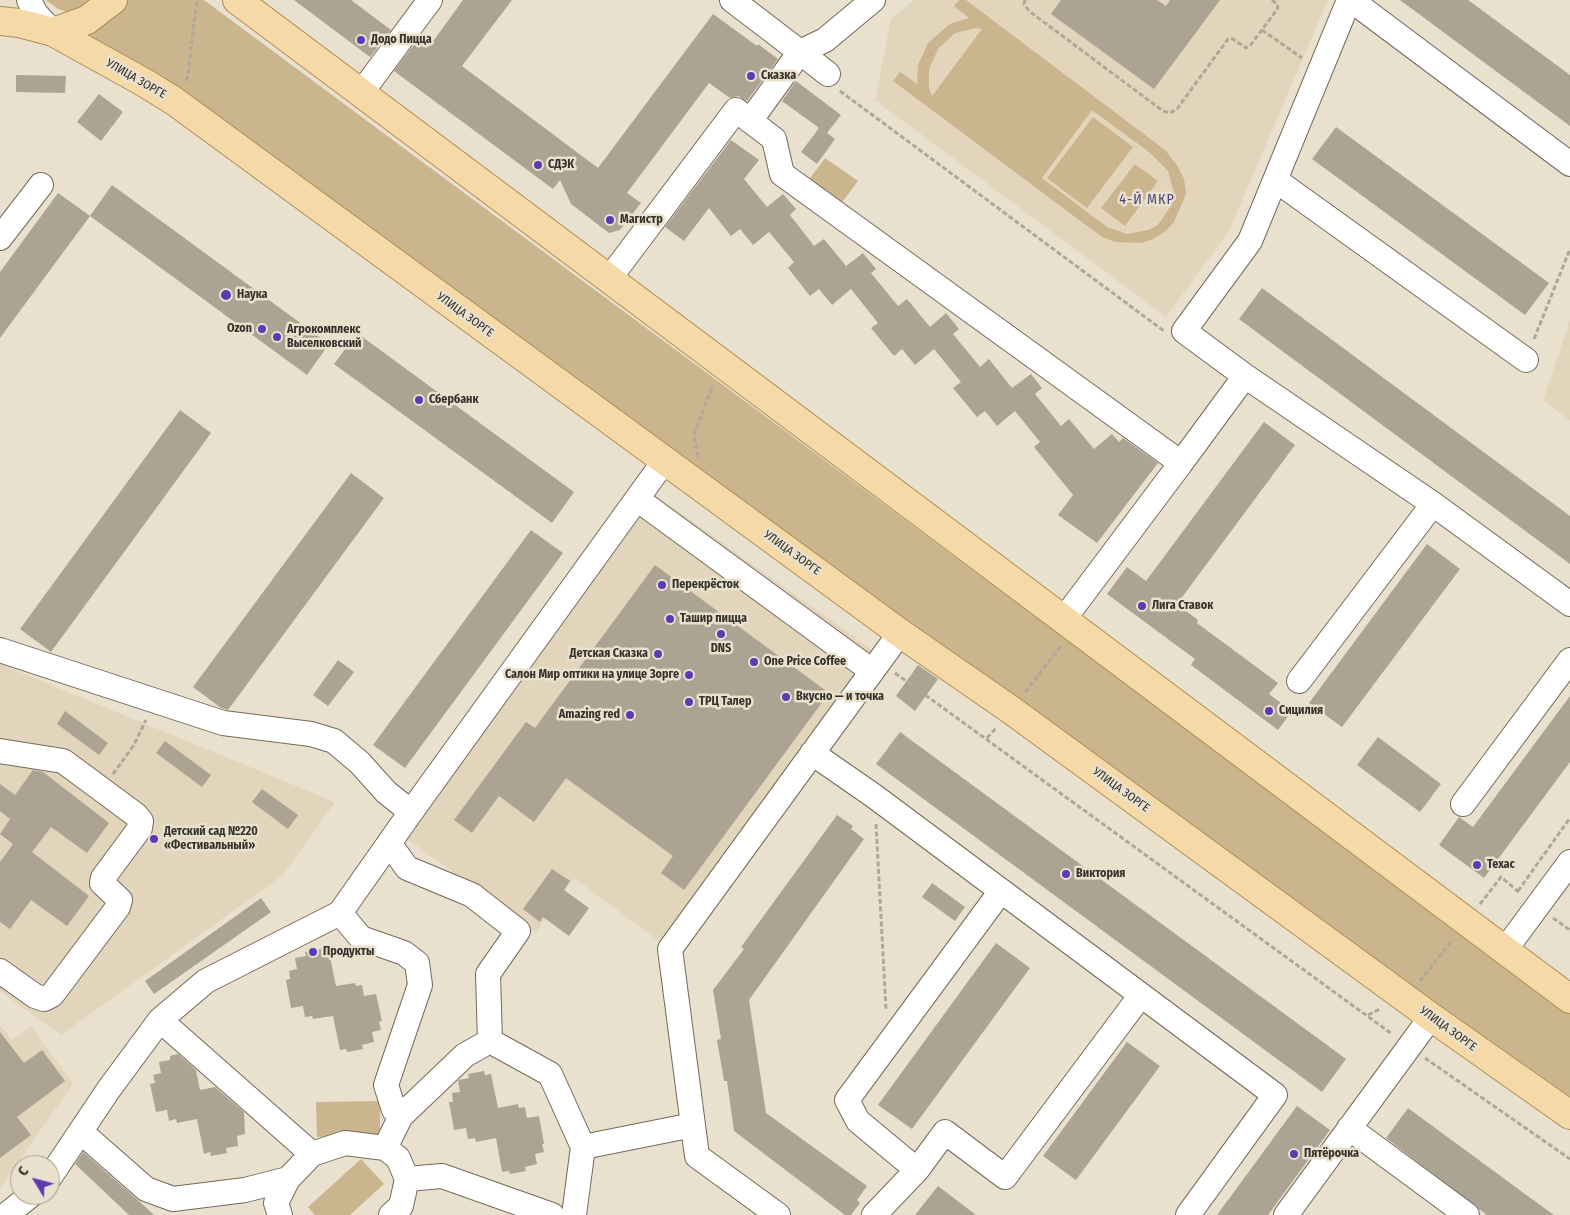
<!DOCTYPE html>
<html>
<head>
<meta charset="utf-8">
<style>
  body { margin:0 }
  #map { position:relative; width:1570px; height:1215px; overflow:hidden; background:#eae0ce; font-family:"Fira Sans Condensed",sans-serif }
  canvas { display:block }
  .north { position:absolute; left:10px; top:1155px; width:50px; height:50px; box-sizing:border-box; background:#eae0ce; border:1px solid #a29a8d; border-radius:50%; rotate:307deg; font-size:14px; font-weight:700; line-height:20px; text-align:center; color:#35312b }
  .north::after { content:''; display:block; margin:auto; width:18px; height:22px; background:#5d3ab2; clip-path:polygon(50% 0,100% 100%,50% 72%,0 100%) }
</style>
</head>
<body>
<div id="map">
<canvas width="1570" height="1215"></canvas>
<div class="north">С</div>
</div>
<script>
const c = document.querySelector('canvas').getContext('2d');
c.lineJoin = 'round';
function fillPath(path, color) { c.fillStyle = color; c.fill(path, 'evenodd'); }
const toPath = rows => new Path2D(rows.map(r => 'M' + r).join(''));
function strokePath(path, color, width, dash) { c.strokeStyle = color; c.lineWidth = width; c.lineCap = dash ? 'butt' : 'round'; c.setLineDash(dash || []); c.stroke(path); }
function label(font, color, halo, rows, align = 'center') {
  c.font = font + ' "Fira Sans Condensed",sans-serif'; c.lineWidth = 5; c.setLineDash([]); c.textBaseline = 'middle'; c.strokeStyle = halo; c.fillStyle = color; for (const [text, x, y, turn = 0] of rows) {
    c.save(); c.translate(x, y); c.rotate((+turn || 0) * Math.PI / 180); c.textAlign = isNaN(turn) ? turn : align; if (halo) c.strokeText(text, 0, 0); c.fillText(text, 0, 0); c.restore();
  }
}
const built = toPath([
  [914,0,1328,0,1229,231,1166,317,875,100,891,19],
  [1570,320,1570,421,1543,400],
  [650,491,889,662,675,953,574,878,535,933,402,835],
  [0,664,335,802,282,876,61,1035,0,991],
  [0,1025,12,1040,31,1026,73,1084,0,1188]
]);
const green = toPath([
  [46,0,103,0,77,11,68,12,58,9],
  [123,0,204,0,1570,1013,1570,1103,94,40,90,36,92,29],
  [959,0,966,0,1165,150,1177,165,1184,179,1186,194,1174,222,1165,232,1153,239,1141,243,1115,242,1102,237,893,81,900,72,917,84,918,65,928,43,950,24,969,18,954,6],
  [975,28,982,29,932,96,929,88,929,69,938,49,955,33],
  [1092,110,1149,152,1168,171,1174,193,1172,204,1158,225,1148,230,1127,234,1107,227,1042,178],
  [1093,117,1133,147,1087,208,1047,178],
  [825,158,858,181,840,205,808,181],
  [1135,164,1158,181,1125,226,1101,208],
  [380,1101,380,1136,317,1137,316,1102],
  [361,1159,384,1184,350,1215,315,1215,308,1207]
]);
const building = toPath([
  [294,0,351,0,391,30,370,57],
  [463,0,512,0,462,66,598,168,713,14,757,46,758,44,778,59,747,101,738,96,730,98,709,83,627,193,641,203,620,230,609,233,571,204,560,180,553,189,394,71,418,39,429,47],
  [1061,0,1157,0,1166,6,1170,0,1220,0,1154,89,1051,14],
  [1400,0,1468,0,1570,75,1570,126],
  [16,75,66,76,65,93,16,92],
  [796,81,841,115,827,133,835,139,817,164,801,152,819,128,782,101],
  [99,94,123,112,101,141,77,122],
  [1336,127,1549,283,1525,315,1312,159],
  [731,140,759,160,744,179,767,207,783,194,796,209,790,215,814,246,824,239,846,266,863,253,876,269,871,273,898,306,907,299,930,327,946,313,959,329,953,334,980,367,989,359,1012,388,1031,374,1042,388,1035,394,1061,426,1069,419,1094,449,1112,434,1119,442,1123,438,1158,463,1097,543,1058,515,1073,495,1034,447,1040,442,1015,411,997,426,985,411,977,417,953,388,961,382,934,349,915,365,902,349,894,356,871,328,878,323,851,289,832,305,819,289,810,296,788,268,794,262,769,232,753,245,740,229,731,236,709,208,684,241,665,227],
  [112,185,329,344,307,375,90,216],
  [58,193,90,216,0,338,0,272],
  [1262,288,1570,516,1570,564,1239,319],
  [357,333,574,492,552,523,334,364],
  [180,410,211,433,51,652,20,629],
  [1264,422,1295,445,1177,604,1198,620,1197,623,1278,683,1269,694,1292,711,1278,730,1191,665,1195,659,1107,594,1127,567,1146,581],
  [351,473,384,498,228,710,221,708,193,687],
  [531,530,563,553,405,768,373,745],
  [1427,544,1460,569,1342,727,1309,703],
  [655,565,829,693,684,890,661,873,673,856,566,778,534,822,499,796,472,833,454,820,526,722,535,728],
  [338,660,354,672,328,706,313,695],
  [918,665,938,679,915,711,896,696],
  [1570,696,1570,762,1484,878,1439,845,1459,817,1473,827],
  [65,711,108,743,99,755,57,724],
  [900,732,1346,1059,1322,1092,876,764],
  [1378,737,1441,784,1420,812,1357,765],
  [165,741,211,775,202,787,156,753],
  [33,770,43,772,109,823,87,853,51,827,32,852,89,896,67,926,31,900,10,929,0,922,0,862,13,844,0,834,10,819,0,811,0,784,15,795],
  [262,789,298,815,288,829,252,802],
  [837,815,853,826,851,829,864,839,749,1000,766,1113,867,1186,857,1200,860,1203,851,1215,845,1215,734,1131,727,1081,724,1081,717,1040,721,1039,713,990,744,949,741,947],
  [552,869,570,881,564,890,589,908,569,936,543,917,540,922,523,909],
  [932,883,965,907,955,921,922,897],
  [261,898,271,912,154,994,145,981],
  [996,943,1030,968,912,1129,878,1105],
  [321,949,322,953,329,952,336,986,355,983,356,986,362,985,364,996,376,994,382,1021,379,1022,381,1030,372,1032,374,1042,362,1045,363,1049,347,1052,346,1049,340,1050,333,1016,313,1019,312,1016,305,1017,303,1006,291,1008,286,980,290,979,289,971,297,969,295,958,306,956,305,952],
  [0,1032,24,1063,42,1050,65,1081,17,1117,31,1135,0,1158],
  [1127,1042,1160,1066,1076,1180,1043,1156],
  [178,1054,196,1070,200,1090,215,1087,244,1112,245,1134,237,1136,238,1146,226,1148,227,1153,211,1156,210,1152,204,1154,197,1119,177,1123,176,1119,169,1121,167,1110,156,1112,150,1084,155,1083,153,1075,161,1073,159,1062,170,1060,170,1056],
  [484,1071,485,1075,491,1074,498,1108,518,1104,519,1108,525,1107,527,1118,539,1116,544,1144,542,1144,544,1152,535,1154,537,1164,525,1167,526,1171,510,1174,509,1171,502,1172,496,1138,476,1142,475,1138,468,1139,466,1128,454,1130,449,1102,453,1102,452,1093,460,1092,458,1080,469,1078,468,1074],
  [1297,1106,1330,1130,1268,1215,1217,1215],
  [1408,1108,1525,1194,1554,1215,1487,1215,1479,1209,1386,1138],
  [83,1152,139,1201,154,1215,129,1215,75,1164],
  [938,1186,976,1215,915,1215]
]);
const path = toPath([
  [1025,0,1024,4,1029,11,1163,111,1170,113,1177,109,1228,39,1233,39,1246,48,1250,46,1278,8,1277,4,1272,0],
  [1262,30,1302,58],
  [187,81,197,0],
  [840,91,1164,331],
  [1534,339,1570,249],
  [698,457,694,434,713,385],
  [895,673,1392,1034],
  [1025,692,1061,646],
  [987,738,996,728],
  [113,774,134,745,146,720],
  [876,824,886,1010],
  [1518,891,1570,818],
  [1480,904,1501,877,1520,893],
  [1553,918,1570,930],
  [1420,981,1453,939],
  [1368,1015,1380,1009],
  [1425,1058,1570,1159]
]);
const minor = toPath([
  [29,0,36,14,53,32],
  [732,0,800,52,750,121],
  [1351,0,1570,164],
  [828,74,800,52,825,40,873,0],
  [361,93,430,0],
  [1277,181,1526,360],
  [0,238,41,185],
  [609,279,736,110,774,139,782,174,1181,463,1064,619],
  [1245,376,1184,331,1250,241,1349,0],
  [1181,463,1245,376,1433,504,1570,604],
  [637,499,872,671],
  [0,650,223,723,311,734,334,741,360,763,386,792,411,812],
  [1299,681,1433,504],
  [0,751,63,761,136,815,141,821,140,828,103,878,102,883,120,900,118,907,52,995,44,999,35,996,0,971],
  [812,753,874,796,1275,1095,1188,1215],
  [1463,804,1570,660],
  [389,843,407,868,472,895,518,931,488,974,490,1041],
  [340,913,361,938,404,953,417,963,420,985,386,1085,394,1110,401,1116],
  [1505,950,1570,862],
  [160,1020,312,1154],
  [490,1041,550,1074,583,1147,574,1215],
  [1349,1128,1467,1215],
  [81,1132,146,1189,173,1199,245,1190,288,1179],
  [583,1147,693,1125],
  [385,1148,401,1116,465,1055,490,1041],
  [917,1170,945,1132,1005,1177,1141,995],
  [50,1177,109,1089,160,1020,206,981,340,913,411,812,665,460],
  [407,1179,442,1176,552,1215],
  [6,1215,31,1195],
  [280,1215,276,1203,288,1179,312,1154,345,1143,385,1148,398,1158,407,1179,401,1206,391,1215],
  [778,1215,697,1156,670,949,900,633],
  [874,1215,917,1170,858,1121,847,1100,1001,891],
  [1286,1215,1431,1017]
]);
const major = toPath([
  [237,0,1570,999],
  [0,21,19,23,53,32,145,83,174,101,900,633,1011,710,1431,1017,1570,1115],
  [53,32,87,20,113,0]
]);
const markers = [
  [361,40,5,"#5d3ab2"],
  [751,76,5,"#5d3ab2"],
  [538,165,5,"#5d3ab2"],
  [610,220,5,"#5d3ab2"],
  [226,295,6,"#5d3ab2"],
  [262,329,5,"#5d3ab2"],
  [277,337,5,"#5d3ab2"],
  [419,400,5,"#5d3ab2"],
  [662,585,5,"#5d3ab2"],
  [1142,606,5,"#5d3ab2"],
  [670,619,5,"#5d3ab2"],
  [721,634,5,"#5d3ab2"],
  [658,654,5,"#5d3ab2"],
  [754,662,5,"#5d3ab2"],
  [689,675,5,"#5d3ab2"],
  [786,697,5,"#5d3ab2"],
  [689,702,5,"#5d3ab2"],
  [1269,711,5,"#5d3ab2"],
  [630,715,5,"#5d3ab2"],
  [154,839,5,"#5d3ab2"],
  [1477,865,5,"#5d3ab2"],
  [1066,874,5,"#5d3ab2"],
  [313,952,5,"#5d3ab2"],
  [1294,1154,5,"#5d3ab2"]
];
const poiNames = [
  ["Додо Пицца",371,40],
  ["Сказка",761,76],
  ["СДЭК",548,165],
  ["Магистр",620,220],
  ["Наука",237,295],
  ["Ozon",252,329,"right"],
  ["Агрокомплекс",287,330],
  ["Выселковский",287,344],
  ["Сбербанк",429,400],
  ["Перекрёсток",672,585],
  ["Лига Ставок",1152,606],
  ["Ташир пицца",680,619],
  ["DNS",721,649,"center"],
  ["Детская Сказка",648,654,"right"],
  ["One Price Coffee",764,662],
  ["Салон Мир оптики на улице Зорге",679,675,"right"],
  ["Вкусно — и точка",796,697],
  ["ТРЦ Талер",699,702],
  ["Сицилия",1279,711],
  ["Amazing red",620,715,"right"],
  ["Детский сад №220",164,832],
  ["«Фестивальный»",164,846],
  ["Техас",1487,865],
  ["Виктория",1076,874],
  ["Продукты",323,952],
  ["Пятёрочка",1304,1154]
];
const streetNames = [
  ["УЛИЦА ЗОРГЕ",136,79,30],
  ["УЛИЦА ЗОРГЕ",465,315,36],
  ["УЛИЦА ЗОРГЕ",792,553,36],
  ["УЛИЦА ЗОРГЕ",1121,790,36],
  ["УЛИЦА ЗОРГЕ",1448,1029,36]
];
const neighbourhoodNames = [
  ["4-Й МКР",1147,200]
];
fillPath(built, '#e3d4bc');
fillPath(green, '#cbb58e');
fillPath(building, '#ada392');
strokePath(minor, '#736a5a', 26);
strokePath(major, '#ad8d54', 30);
strokePath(path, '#afa799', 3, [5, 2.5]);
strokePath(minor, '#fff', 24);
strokePath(major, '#f5d9a6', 28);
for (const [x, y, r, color] of markers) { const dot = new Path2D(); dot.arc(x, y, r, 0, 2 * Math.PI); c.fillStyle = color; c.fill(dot); strokePath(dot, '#eae0ce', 2); }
label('bold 12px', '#35312b', '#eae0ce', poiNames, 'left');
label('12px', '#35312b', '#eae0ce', streetNames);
c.letterSpacing = '1px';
label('14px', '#504481', '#eae0ce', neighbourhoodNames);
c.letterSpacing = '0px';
</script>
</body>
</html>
